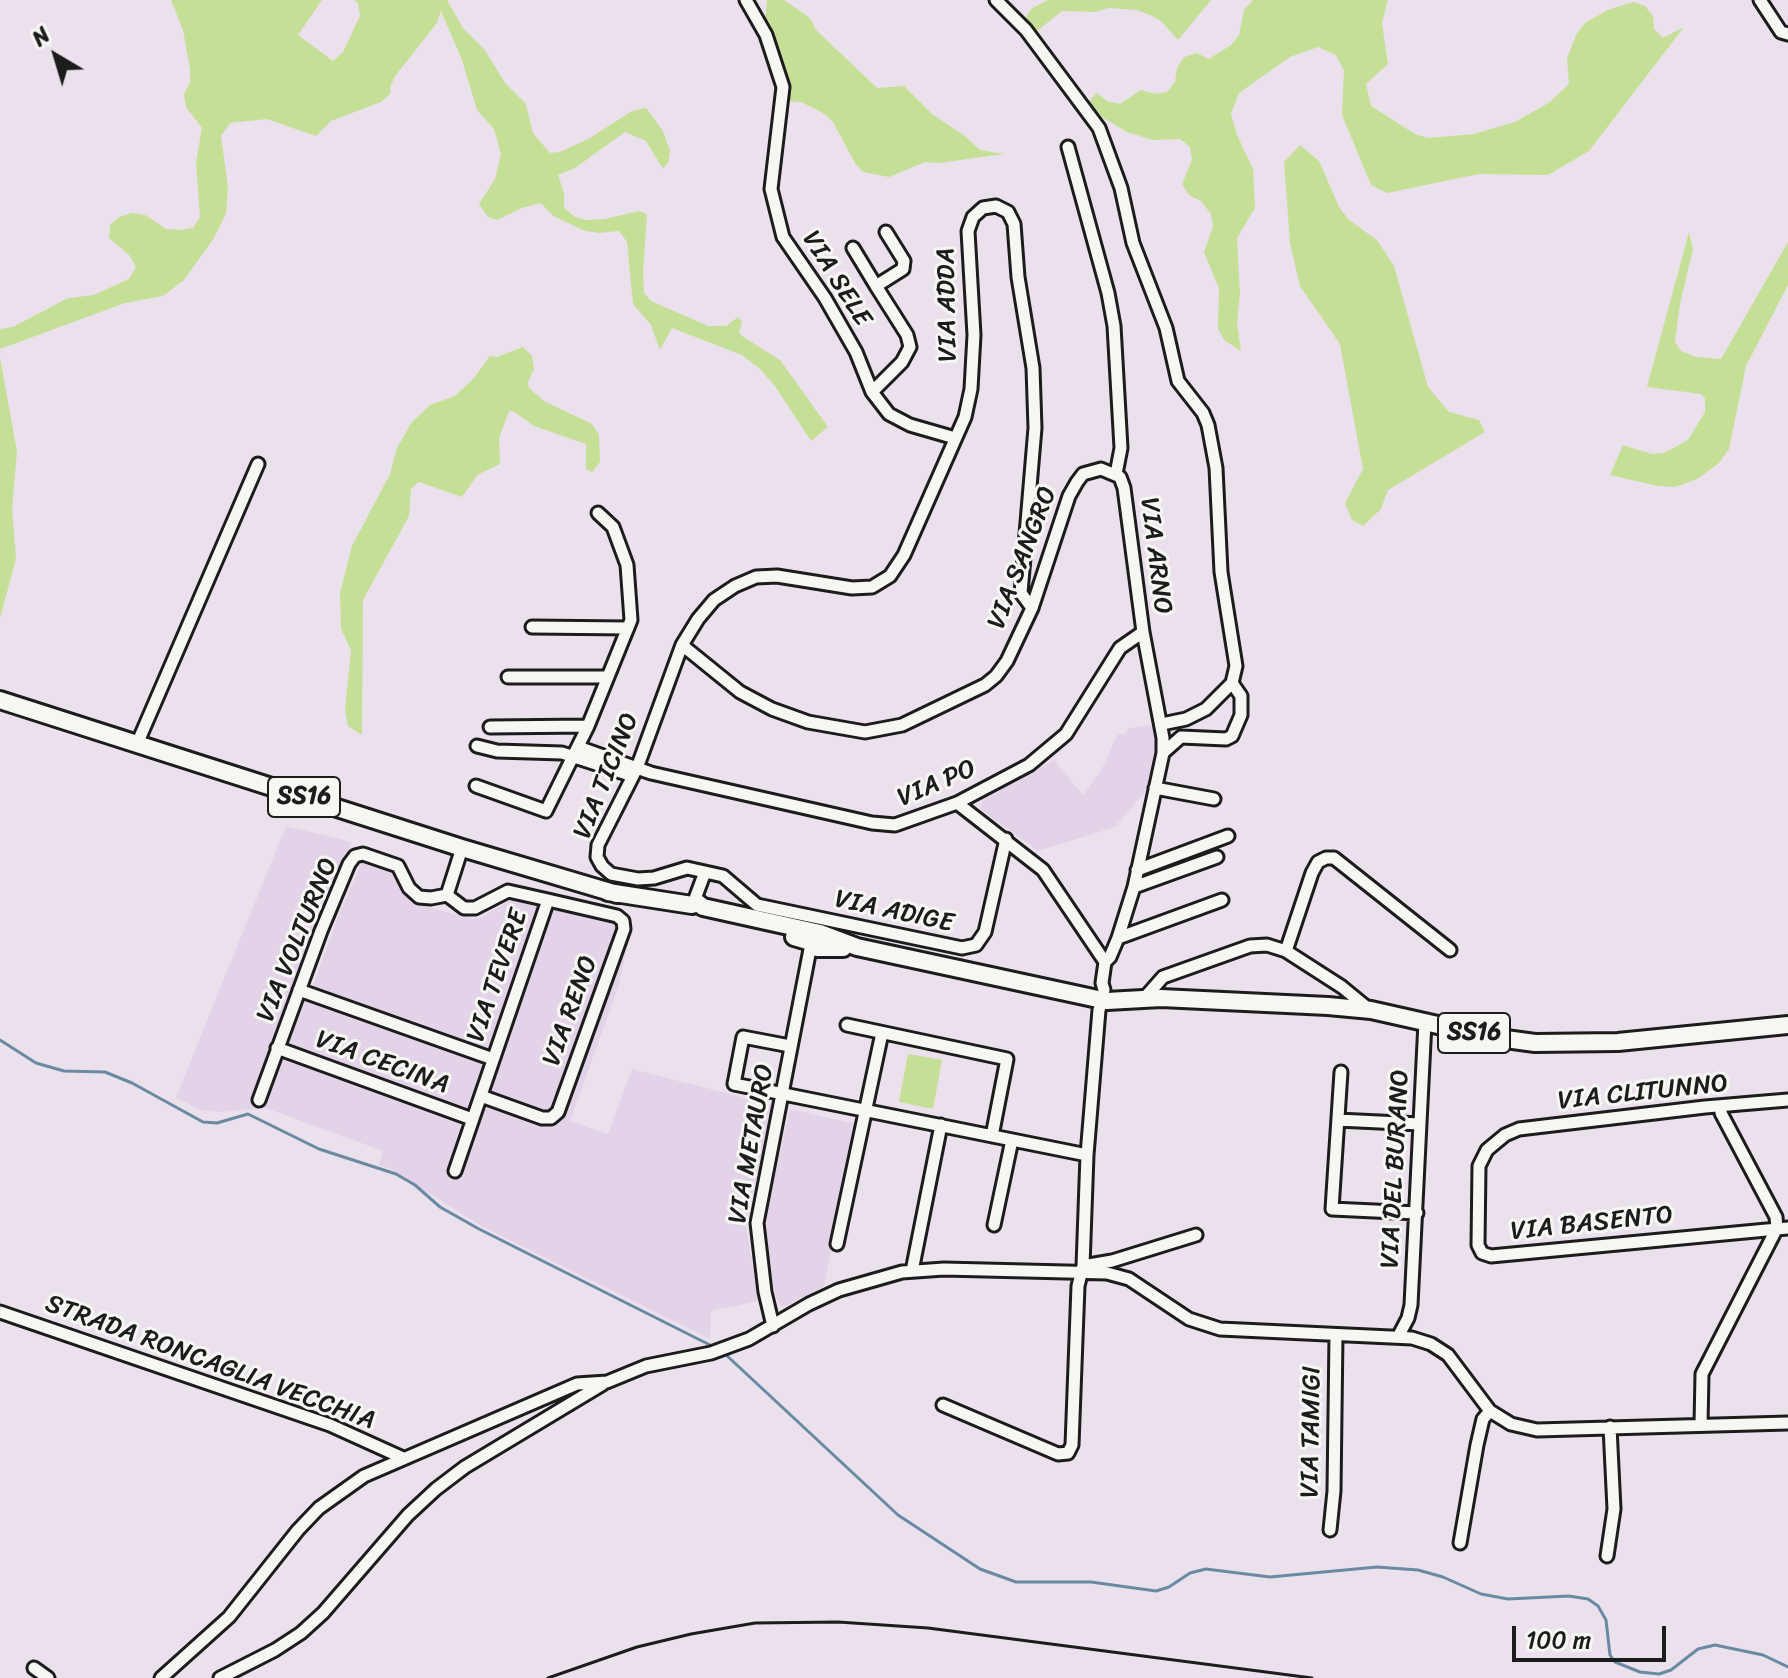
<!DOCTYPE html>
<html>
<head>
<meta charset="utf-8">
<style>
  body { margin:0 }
  #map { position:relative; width:1788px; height:1678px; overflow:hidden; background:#ebe1ec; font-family:Sriracha,sans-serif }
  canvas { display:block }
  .north { position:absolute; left:16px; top:16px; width:80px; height:80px; -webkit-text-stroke:6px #f6f6f2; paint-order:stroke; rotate:322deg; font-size:22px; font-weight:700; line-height:32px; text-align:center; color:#1c1c1c }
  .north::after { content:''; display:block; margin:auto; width:28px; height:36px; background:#1c1c1c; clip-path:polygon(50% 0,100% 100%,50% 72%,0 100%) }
  .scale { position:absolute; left:1512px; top:1626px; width:154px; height:36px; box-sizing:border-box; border:4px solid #1c1c1c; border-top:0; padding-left:10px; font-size:24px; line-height:28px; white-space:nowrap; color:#1c1c1c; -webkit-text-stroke:6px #f6f6f2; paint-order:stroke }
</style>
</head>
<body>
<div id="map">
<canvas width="1788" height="1678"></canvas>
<div class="north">N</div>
<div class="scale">100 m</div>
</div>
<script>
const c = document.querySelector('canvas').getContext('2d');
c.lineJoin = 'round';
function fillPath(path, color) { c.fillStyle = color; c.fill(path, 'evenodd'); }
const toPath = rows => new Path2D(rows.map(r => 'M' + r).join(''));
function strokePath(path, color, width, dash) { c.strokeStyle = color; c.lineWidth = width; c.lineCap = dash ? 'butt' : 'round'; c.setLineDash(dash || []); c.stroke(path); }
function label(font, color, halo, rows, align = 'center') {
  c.font = font + ' Sriracha,sans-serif'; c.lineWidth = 6; c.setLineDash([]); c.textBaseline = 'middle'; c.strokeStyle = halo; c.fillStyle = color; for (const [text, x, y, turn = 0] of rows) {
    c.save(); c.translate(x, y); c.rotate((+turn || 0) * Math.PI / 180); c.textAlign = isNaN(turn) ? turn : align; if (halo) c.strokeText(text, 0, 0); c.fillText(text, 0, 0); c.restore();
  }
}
const built = toPath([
  [1154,725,1159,748,1152,784,1115,827,1038,851,980,809,982,801,1054,760,1083,795,1101,771,1118,733,1124,735,1129,728],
  [286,826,352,842,296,982,312,988,340,912,362,862,365,861,388,868,394,873,403,894,412,903,473,919,481,918,510,900,535,906,541,891,621,912,630,919,631,927,619,985,570,1121,608,1134,632,1069,773,1105,746,1226,759,1301,711,1311,710,1339,483,1227,391,1169,379,1165,383,1151,266,1108,219,1112,199,1110,176,1097],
  [790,1109,856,1124,824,1286,786,1306,781,1306,776,1298,763,1226]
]);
const green = toPath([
  [171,0,322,0,298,35,333,61,343,52,360,16,358,3,354,0,447,0,463,28,485,50,505,83,526,104,533,133,550,153,560,152,590,138,632,111,646,108,663,131,670,151,668,163,663,169,646,141,625,132,575,168,558,175,564,193,564,208,575,217,586,220,605,219,639,211,647,214,643,272,644,293,651,301,708,326,726,326,738,317,742,322,739,332,742,336,780,360,828,427,811,441,775,386,760,369,742,355,672,328,660,350,651,325,633,304,627,242,619,231,599,233,585,231,553,216,541,203,522,208,497,220,488,217,479,204,495,179,501,154,494,129,477,110,462,60,441,11,437,23,395,76,390,88,391,93,381,102,331,121,316,136,267,119,230,123,221,136,228,187,226,214,214,238,184,280,163,296,125,303,0,349,0,329,13,327,68,298,94,295,129,279,136,267,130,256,109,238,110,225,119,217,132,213,145,215,166,229,180,230,193,228,200,217,196,162,202,128,186,107,184,94,190,82,190,69,183,30],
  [767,0,784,0,810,18,816,30,877,88,904,86,932,114,965,136,980,150,1004,154,939,163,925,162,889,177,863,172,855,163,833,122,823,113,801,102,787,101,786,80,765,21],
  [1048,0,1211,0,1178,40,1161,21,1150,15,1137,10,1109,8,1095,12,1062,11,1036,32,1024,20,1031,9],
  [1253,0,1388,0,1382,23,1388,64,1366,84,1371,106,1415,134,1428,138,1474,134,1515,122,1550,102,1569,84,1567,58,1577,33,1585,23,1608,10,1633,2,1645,6,1653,16,1654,29,1663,38,1684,27,1589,151,1548,175,1479,174,1387,193,1371,185,1342,115,1344,71,1336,55,1318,47,1290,57,1239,93,1231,114,1237,135,1253,169,1255,208,1237,238,1240,294,1237,323,1241,351,1224,340,1218,329,1219,289,1204,252,1213,227,1211,214,1201,201,1189,195,1182,184,1192,160,1190,147,1180,139,1153,140,1127,132,1103,118,1088,102,1097,93,1107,101,1120,104,1141,90,1154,94,1167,92,1175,82,1177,68,1184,57,1197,53,1209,59,1231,45,1239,35,1244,10],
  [1300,145,1319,161,1339,207,1349,220,1377,240,1394,266,1428,387,1449,412,1479,420,1485,432,1388,490,1381,509,1363,526,1352,520,1345,503,1363,469,1340,344,1300,286,1290,243,1284,162],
  [1689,232,1693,249,1680,304,1675,342,1681,351,1696,357,1721,359,1788,242,1788,285,1746,366,1729,449,1719,463,1697,479,1675,487,1658,486,1610,475,1623,445,1652,454,1664,453,1688,440,1705,412,1705,398,1701,394,1647,387],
  [523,347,532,356,534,369,528,382,529,388,544,401,592,424,599,435,600,462,592,472,586,469,586,444,534,426,513,411,509,411,499,438,500,464,477,475,462,497,419,482,411,489,409,516,363,600,362,735,348,726,345,711,351,650,341,629,340,593,352,546,390,474,397,448,411,423,430,405,455,396,474,378,490,356,497,357],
  [0,357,17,452,12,509,16,559,0,618],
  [908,1054,942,1060,933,1109,899,1102]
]);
const stream = toPath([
  [0,1040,36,1063,64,1071,105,1072,132,1083,203,1122,217,1123,248,1114,319,1149,396,1174,415,1185,440,1207,479,1229,714,1347],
  [724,1353,898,1515,980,1569,1016,1582,1091,1582,1156,1591,1169,1587,1190,1573,1206,1569,1270,1577,1377,1567,1418,1570,1443,1577,1481,1594,1508,1599,1569,1596,1588,1599,1598,1606,1606,1620,1610,1655,1615,1662,1640,1672,1659,1674,1671,1670,1698,1649,1715,1645,1763,1655,1788,1667]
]);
const minor = toPath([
  [746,0,766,35,783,87,771,189,783,237,825,298,856,352,872,392,889,414,910,425,955,438],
  [996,0,1026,30,1099,128,1121,188,1133,243,1166,328,1178,381,1203,413,1208,425,1216,468,1221,572,1236,666,1232,683,1206,709,1186,719,1162,724],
  [1760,0,1781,32,1788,34],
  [1068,147,1108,293,1114,326,1121,448,1116,474],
  [853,248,876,286],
  [872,392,902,362,910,347,907,335,876,286,903,269,904,261,886,232],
  [532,627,628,628],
  [682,645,740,692,772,709,808,722,865,732,902,725,985,685,996,676,1007,661,1032,608,1069,496,1077,482,1083,474,1101,469,1120,477,1124,488,1143,632,1163,738,1163,753,1134,887,1118,938,1110,957,1105,962,1102,983,1104,990],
  [508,677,608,677],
  [490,727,588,726],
  [137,744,258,464],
  [477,746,497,751,562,753,633,776],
  [578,747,651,773,872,823,895,825,957,803,1029,765,1066,734,1120,648,1143,632],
  [1163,753,1181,737,1226,739,1232,736,1241,715,1241,696,1232,683],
  [476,786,546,811,588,726,631,620,627,565,613,527,598,513],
  [1155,788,1214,799],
  [957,803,1043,870,1105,962],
  [1006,839,985,932,976,945,962,948,757,905,723,876,687,868,654,878,638,879,611,874,602,866,597,857,598,845,637,768,682,645,698,619,714,600,735,586,756,577,777,576,852,588,872,587,890,576,904,555,965,417,971,389,974,335,968,231,973,217,983,208,996,206,1008,212,1014,224,1018,277,1033,368,1035,428,1021,593,1032,608],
  [1137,870,1228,836],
  [1134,887,1217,857],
  [447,895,464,908,475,908,508,891,548,900,455,1171],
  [447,895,462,848],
  [693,904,705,872],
  [1118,938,1222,900],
  [1286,951,1312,873,1318,862,1326,858,1334,858,1450,950],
  [299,990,493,1059],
  [1148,994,1163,977,1250,946,1267,945,1286,951,1342,987,1370,1010],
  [847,1025,1007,1059,992,1136],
  [790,1046,743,1037,734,1084,1087,1155],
  [277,1048,472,1119],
  [1341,1072,1332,1209,1417,1213],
  [481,1096,542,1118,551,1118,558,1112,624,929,623,921,617,916,548,900],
  [259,1100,321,931,349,864,355,856,363,854,398,866,409,888,419,897,431,898,447,895],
  [1788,1100,1705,1107,1519,1129,1505,1135,1487,1150,1479,1166,1478,1245,1482,1253,1491,1256,1788,1228],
  [1721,1106,1721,1113,1776,1217,1777,1228],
  [1338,1120,1420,1124],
  [994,1225,1012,1140],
  [837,1244,882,1033],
  [1083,1266,1112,1261,1196,1235],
  [912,1271,941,1125],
  [0,1312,330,1425,403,1458],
  [773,1326,765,1292,757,1223,811,944],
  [1398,1337,1408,1318,1411,1305,1425,1022],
  [943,1405,1058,1454,1068,1453,1072,1445,1078,1286,1083,1266,1087,1155,1099,1010,1103,999],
  [1701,1425,1702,1374,1777,1228],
  [1330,1530,1334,1491,1336,1335],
  [1460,1543,1477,1445,1483,1419,1490,1411],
  [1607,1556,1614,1509,1610,1427],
  [34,1668,48,1678],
  [161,1678,229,1617,298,1530,319,1508,364,1476,577,1384,607,1382,646,1366,711,1353,749,1339,809,1304,839,1290,902,1272,944,1269,1107,1273,1129,1279,1189,1319,1220,1329,1412,1338,1431,1344,1448,1355,1490,1411,1511,1424,1537,1430,1788,1423],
  [220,1678,275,1650,301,1633,323,1613,408,1515,436,1489,465,1467,603,1384]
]);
const primary = toPath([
  [0,700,462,848,617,894],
  [608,892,692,905,698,903,703,907,820,933,857,947,1107,1001,1161,998,1328,1006,1371,1010,1491,1037,1535,1043,1618,1042,1788,1025],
  [794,937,811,942,817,948,843,948]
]);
const rail = toPath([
  [548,1678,637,1647,691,1634,755,1623,838,1622,928,1628,1312,1678]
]);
const shields = [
  [304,797,72],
  [1474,1033,72]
];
const shieldNames = [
  ["SS16",304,797],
  ["SS16",1474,1033]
];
const streetNames = [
  ["VIA SELE",836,279,58],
  ["VIA ADDA",948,305,-91],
  ["VIA ARNO",1155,556,83],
  ["VIA SANGRO",1023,558,-69],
  ["VIA TICINO",607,776,-68],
  ["VIA PO",937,784,-23],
  ["VIA ADIGE",894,912,12],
  ["VIA VOLTURNO",298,940,-68],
  ["VIA TEVERE",498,976,-71],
  ["VIA RENO",571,1011,-70],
  ["VIA CECINA",382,1063,20],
  ["VIA CLITUNNO",1643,1093,-6],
  ["VIA METAURO",752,1144,-80],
  ["VIA DEL BURANO",1396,1169,-87],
  ["VIA BASENTO",1592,1224,-6],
  ["STRADA RONCAGLIA VECCHIA",210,1363,20],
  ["VIA TAMIGI",1312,1432,-89]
];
fillPath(built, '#e3d3e8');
fillPath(green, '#c6df96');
strokePath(stream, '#698aa2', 3);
strokePath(minor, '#1c1c1c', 17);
strokePath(primary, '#1c1c1c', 22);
strokePath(minor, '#f6f6f2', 11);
strokePath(primary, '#f6f6f2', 16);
strokePath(rail, '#1c1c1c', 3);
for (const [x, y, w] of shields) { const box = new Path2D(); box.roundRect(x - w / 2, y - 20, w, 40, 6); c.fillStyle = '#f6f6f2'; c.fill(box); strokePath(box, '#1c1c1c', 2); }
label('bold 24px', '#1c1c1c', null, shieldNames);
label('26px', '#1c1c1c', '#f6f6f2', streetNames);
</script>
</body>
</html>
